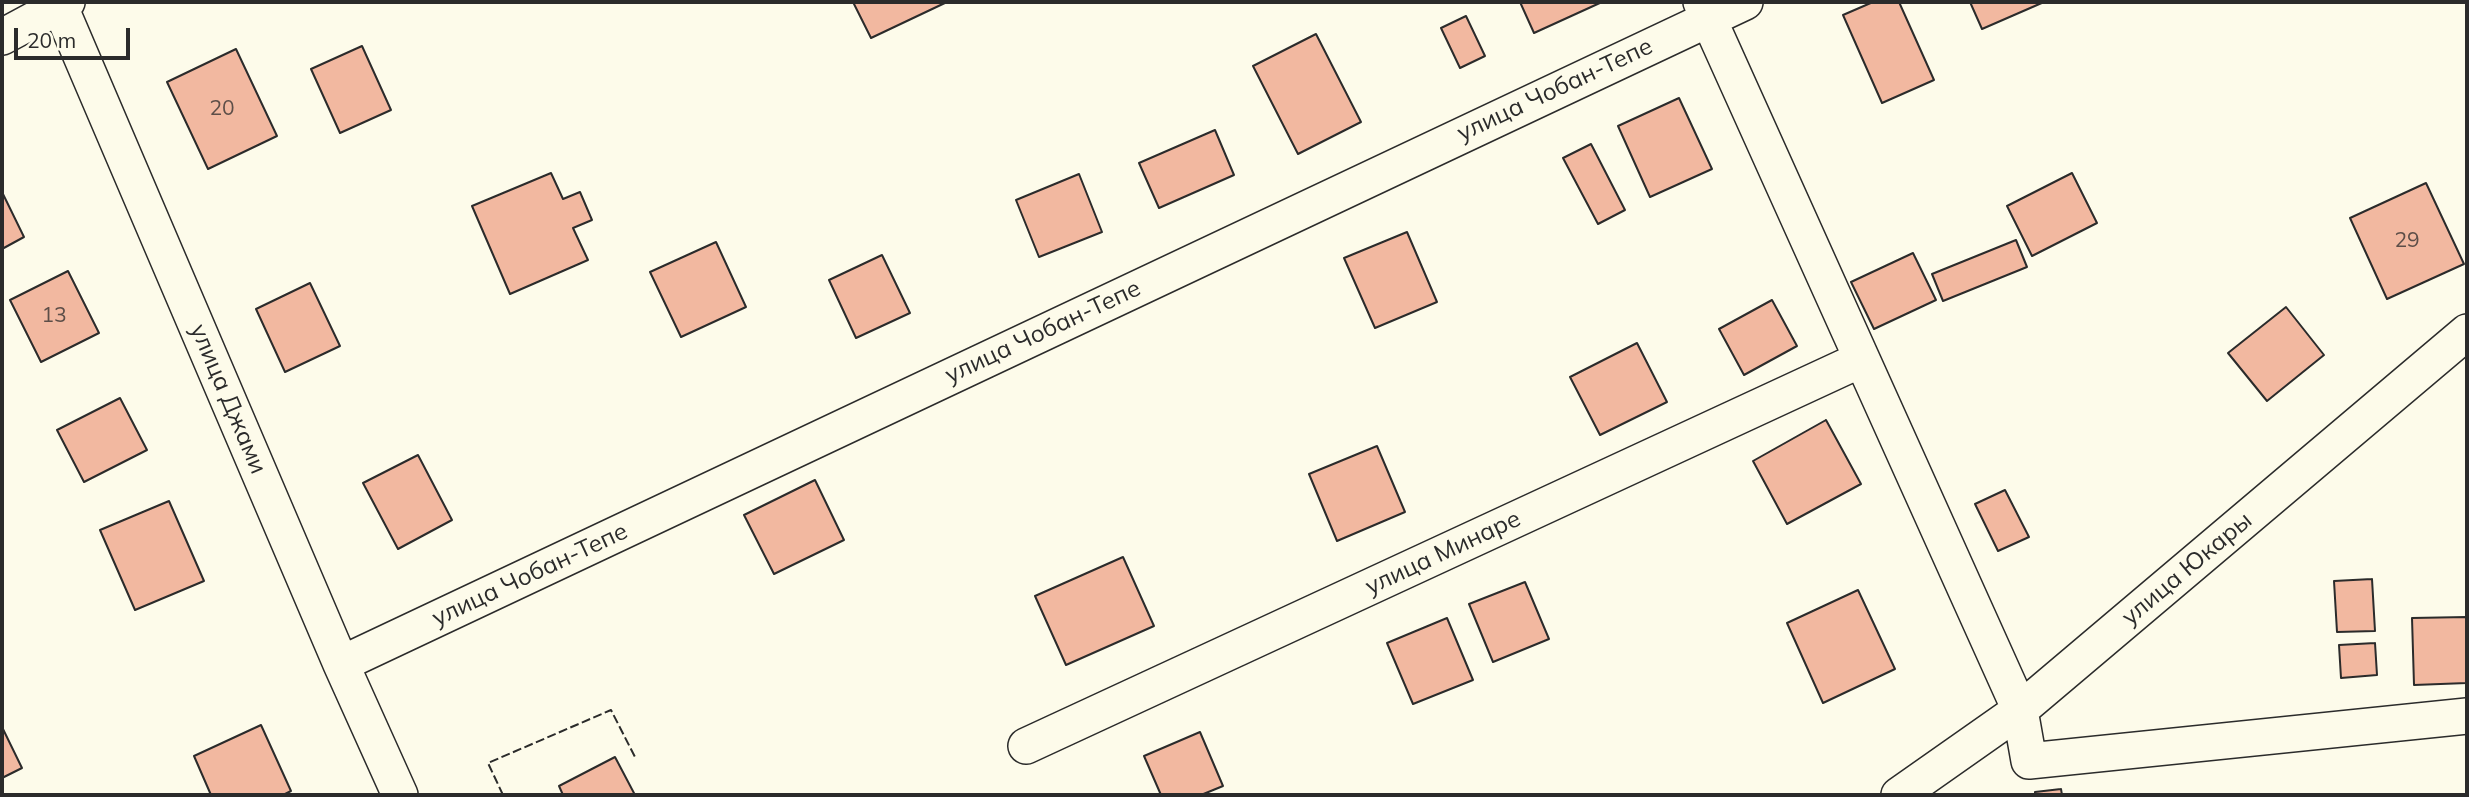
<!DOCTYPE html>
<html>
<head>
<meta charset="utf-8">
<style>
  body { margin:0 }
  #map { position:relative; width:2469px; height:797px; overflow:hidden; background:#fdfbea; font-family:Mulish,sans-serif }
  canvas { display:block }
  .frame { position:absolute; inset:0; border:4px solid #2b2b2b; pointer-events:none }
  .scale { position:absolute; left:14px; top:28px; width:116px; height:32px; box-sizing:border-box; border:4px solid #2b2b2b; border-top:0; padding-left:9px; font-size:21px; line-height:24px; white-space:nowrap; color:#2b2b2b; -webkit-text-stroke:5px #fdfbea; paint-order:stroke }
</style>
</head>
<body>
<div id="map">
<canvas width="2469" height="797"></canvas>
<div class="frame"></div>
<div class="scale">20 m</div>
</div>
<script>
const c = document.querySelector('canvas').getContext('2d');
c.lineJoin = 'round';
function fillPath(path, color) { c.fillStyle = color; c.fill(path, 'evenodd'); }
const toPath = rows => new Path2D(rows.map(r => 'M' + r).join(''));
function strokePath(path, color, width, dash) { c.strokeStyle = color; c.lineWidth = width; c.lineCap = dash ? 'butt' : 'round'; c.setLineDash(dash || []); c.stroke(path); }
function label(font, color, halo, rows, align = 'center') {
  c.font = font + ' Mulish,sans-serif'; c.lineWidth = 5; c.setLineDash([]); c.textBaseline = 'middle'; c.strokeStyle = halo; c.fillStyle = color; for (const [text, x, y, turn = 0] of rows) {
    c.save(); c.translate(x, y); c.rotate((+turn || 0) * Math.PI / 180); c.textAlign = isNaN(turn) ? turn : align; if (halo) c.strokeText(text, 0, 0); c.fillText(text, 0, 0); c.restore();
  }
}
const building = toPath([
  [853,2,947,2,871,38,853,2],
  [1520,2,1602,2,1534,33,1520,2],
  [1873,2,1899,2,1934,80,1882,103,1843,15,1873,2],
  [1970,2,2044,2,1982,29,1970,2],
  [1466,16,1485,56,1460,68,1441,28,1466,16],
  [1316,34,1361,122,1298,154,1253,66,1316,34],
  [362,46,391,110,340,133,311,69,362,46],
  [236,49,277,136,208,169,167,82,236,49],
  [1679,98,1712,169,1650,197,1618,126,1679,98],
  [1215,130,1234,175,1159,208,1139,163,1215,130],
  [1591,144,1625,210,1598,224,1563,158,1591,144],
  [551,173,563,199,580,192,592,220,573,228,588,260,510,294,472,206,551,173],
  [2072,173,2097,223,2032,256,2007,206,2072,173],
  [1079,174,1102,232,1039,257,1016,200,1079,174],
  [2426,183,2464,264,2387,299,2350,218,2426,183],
  [2,192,24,237,2,249,2,192],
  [1407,232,1437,302,1375,328,1344,258,1407,232],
  [2016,240,2027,267,1943,301,1932,274,2016,240],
  [716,242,746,307,681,337,650,272,716,242],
  [1913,253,1936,300,1874,329,1851,282,1913,253],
  [882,255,910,313,856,338,829,280,882,255],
  [68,271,99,333,41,362,10,300,68,271],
  [310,283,340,346,285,372,256,309,310,283],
  [1772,300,1797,346,1744,375,1719,329,1772,300],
  [2286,307,2324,355,2267,401,2228,353,2286,307],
  [1637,343,1667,402,1600,435,1570,377,1637,343],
  [120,398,147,450,84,482,57,430,120,398],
  [1826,420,1861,484,1787,524,1753,461,1826,420],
  [1377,446,1405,512,1337,541,1309,474,1377,446],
  [418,455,452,520,398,549,363,483,418,455],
  [815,480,844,540,774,574,744,515,815,480],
  [2005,490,2029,537,1998,551,1975,504,2005,490],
  [169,501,204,581,135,610,100,530,169,501],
  [1123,557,1154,626,1066,665,1035,596,1123,557],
  [2372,579,2375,631,2337,632,2334,581,2372,579],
  [1525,582,1549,639,1493,662,1469,604,1525,582],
  [1858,590,1895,669,1823,703,1787,623,1858,590],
  [2467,617,2467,683,2414,685,2412,618,2467,617],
  [1447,618,1473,680,1413,704,1387,643,1447,618],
  [2375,643,2377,675,2341,678,2339,645,2375,643],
  [261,725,291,791,283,795,211,795,194,756,261,725],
  [2,727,22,768,2,778,2,727],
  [1200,732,1223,786,1201,795,1161,795,1144,756,1200,732],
  [615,757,635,795,563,795,559,786,615,757],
  [2061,789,2062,795,2035,795,2035,792,2061,789]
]);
const minor = toPath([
  [58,2,341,664,400,795],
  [1701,2,2020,710,2029,761,2467,716],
  [2,37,67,2],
  [341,664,1745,2],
  [1026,746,1860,360],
  [1899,795,2020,710,2467,332]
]);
const fence = toPath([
  [503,795,488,763,611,710,635,757]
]);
const numberNames = [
  ["20",222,109],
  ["29",2407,241],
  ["13",54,316]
];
const streetNames = [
  ["улица Чобан-Тепе",1555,90,-25],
  ["улица Чобан-Тепе",1043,332,-25],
  ["улица Джами",228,399,67],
  ["улица Минаре",1443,553,-25],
  ["улица Юкары",2187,569,-40],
  ["улица Чобан-Тепе",530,575,-25]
];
fillPath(building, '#f2b8a0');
strokePath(building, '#2b2b2b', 2);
strokePath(minor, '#2b2b2b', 38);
strokePath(minor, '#fdfbea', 35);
strokePath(fence, '#2b2b2b', 2, [9, 3.5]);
label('21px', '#5d4e48', null, numberNames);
label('24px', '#2b2b2b', '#fdfbea', streetNames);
</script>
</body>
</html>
